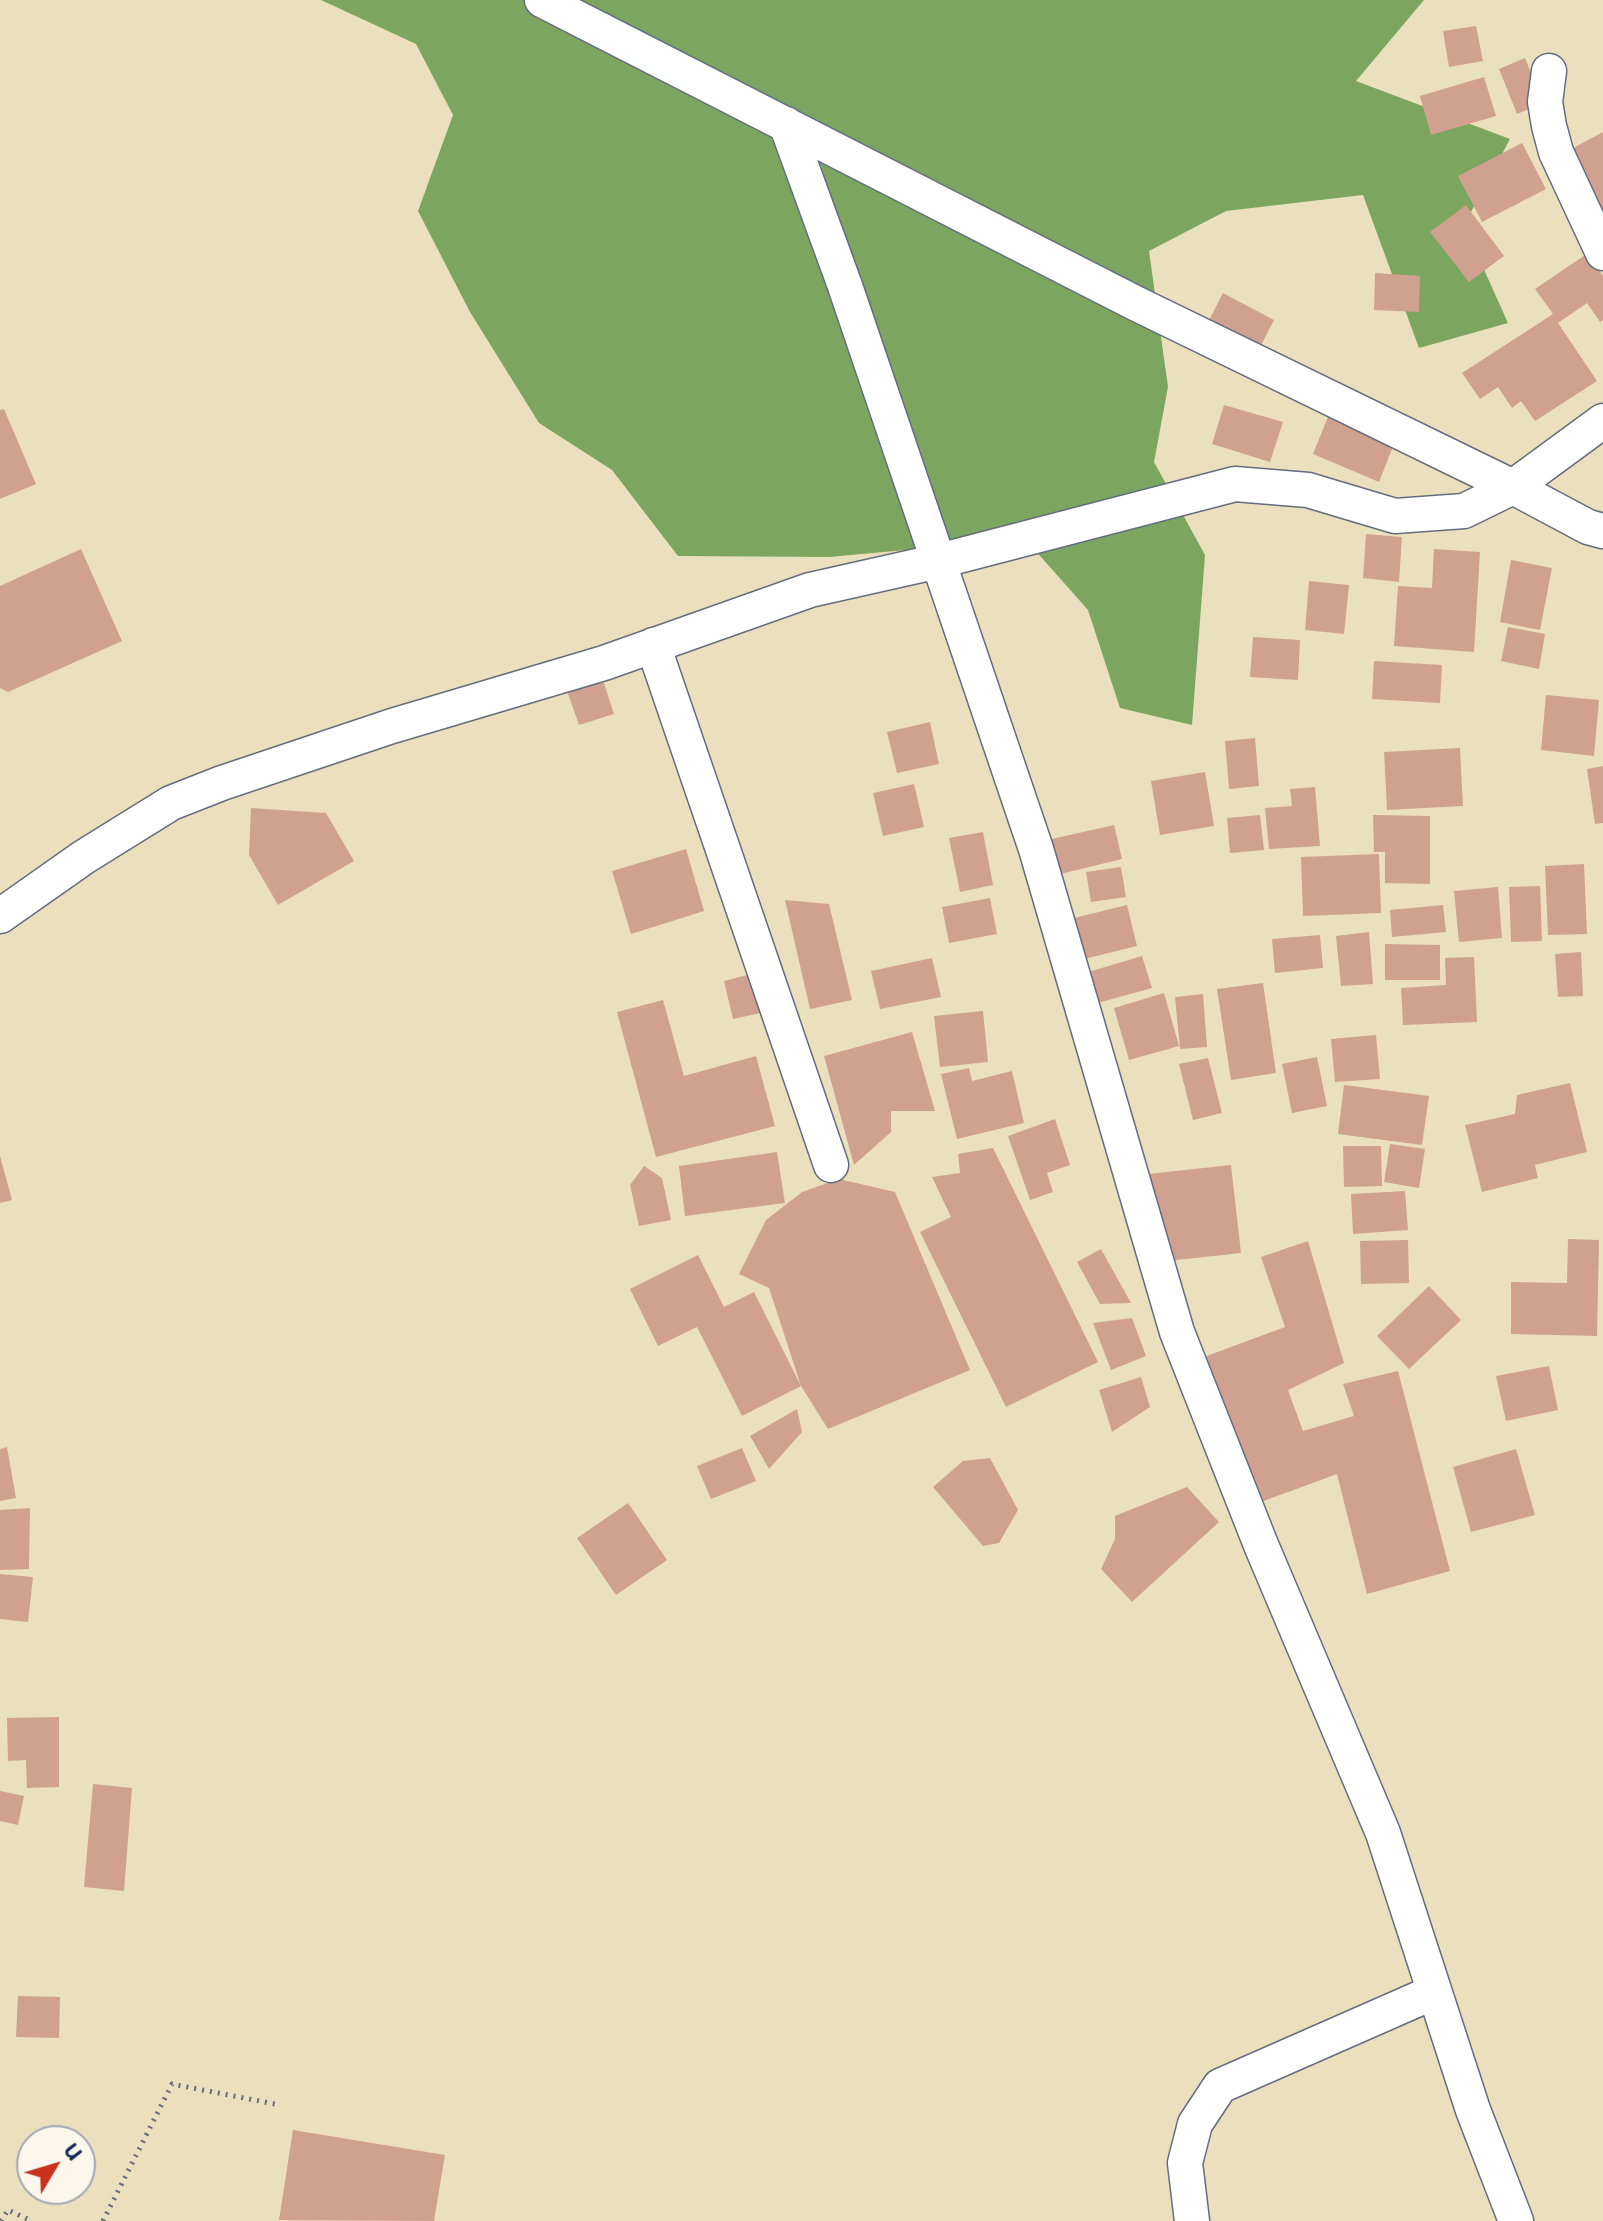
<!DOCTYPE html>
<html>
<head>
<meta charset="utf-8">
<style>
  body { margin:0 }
  #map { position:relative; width:1603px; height:2221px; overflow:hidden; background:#ebe0bd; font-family:Mali,sans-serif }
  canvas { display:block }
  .north { position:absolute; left:16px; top:2125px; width:80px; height:80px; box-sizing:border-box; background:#fbf7ec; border:2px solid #a1a7b3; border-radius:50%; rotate:52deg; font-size:22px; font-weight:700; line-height:32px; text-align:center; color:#1b2f5e }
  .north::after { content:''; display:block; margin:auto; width:28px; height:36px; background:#c8321e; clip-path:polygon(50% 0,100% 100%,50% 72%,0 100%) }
</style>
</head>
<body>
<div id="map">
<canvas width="1603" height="2221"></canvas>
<div class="north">U</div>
</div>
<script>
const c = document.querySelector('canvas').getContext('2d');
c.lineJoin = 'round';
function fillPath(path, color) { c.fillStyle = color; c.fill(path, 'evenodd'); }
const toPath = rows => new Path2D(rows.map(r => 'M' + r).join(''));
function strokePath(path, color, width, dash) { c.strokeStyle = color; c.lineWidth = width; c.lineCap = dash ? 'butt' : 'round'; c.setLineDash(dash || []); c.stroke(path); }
const forest = toPath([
  [321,0,1424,0,1356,81,1510,139,1464,225,1508,323,1419,348,1363,195,1226,211,1149,251,1168,387,1154,462,1205,555,1192,725,1120,708,1088,610,1025,539,829,557,678,556,612,470,539,423,470,312,418,211,453,115,416,44]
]);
const building = toPath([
  [1476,26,1483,61,1449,67,1443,31],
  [1525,58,1543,103,1517,114,1499,69],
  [1484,77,1496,116,1431,135,1420,96],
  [1603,132,1603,220,1562,154],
  [1522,143,1546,189,1482,222,1458,176],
  [1466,205,1504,256,1469,282,1430,232],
  [1588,253,1603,276,1603,320,1600,322,1587,303,1558,323,1597,381,1535,421,1521,401,1512,408,1498,387,1480,399,1462,373,1553,314,1535,289],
  [1375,273,1420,276,1419,312,1374,310],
  [1223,293,1274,320,1256,355,1205,328],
  [1224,405,1283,422,1270,462,1212,444],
  [4,409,36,484,0,499,0,410],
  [1330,412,1396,439,1379,482,1313,454],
  [1366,534,1402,537,1399,582,1363,578],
  [81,549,122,641,8,692,0,688,0,586],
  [1434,549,1480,552,1474,652,1394,646,1398,586,1432,588],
  [1511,560,1552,568,1540,630,1500,622],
  [1309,581,1349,585,1344,634,1305,630],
  [1508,627,1545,634,1539,669,1501,661],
  [1253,637,1300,640,1298,680,1250,677],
  [1374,661,1442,665,1440,703,1372,699],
  [602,677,614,714,579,725,566,688],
  [1546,695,1599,700,1594,756,1541,750],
  [930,722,939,764,897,773,887,732],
  [1255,738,1259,786,1229,789,1225,741],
  [1460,748,1463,806,1387,810,1384,752],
  [1603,766,1603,823,1595,824,1587,769],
  [1205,772,1214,826,1160,835,1151,781],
  [914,784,924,827,883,836,873,793],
  [1315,787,1320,846,1269,849,1265,808,1292,806,1290,789],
  [251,808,326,813,354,861,278,905,249,855],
  [1260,815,1264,850,1230,853,1227,818],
  [1373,815,1430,816,1430,884,1385,883,1385,852,1374,852],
  [1114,825,1122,859,1052,876,1043,841],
  [983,832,993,885,960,892,949,838],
  [686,849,704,911,631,934,612,871],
  [1379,854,1381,913,1303,916,1301,857],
  [1584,864,1587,934,1548,935,1545,866],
  [1121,867,1126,897,1091,902,1086,872],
  [1540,886,1542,941,1511,942,1509,887],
  [1498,887,1502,938,1459,942,1454,891],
  [990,898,997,934,949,943,942,907],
  [785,900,829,904,852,1000,810,1009],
  [1127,905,1137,946,1076,961,1066,920],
  [1443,905,1446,932,1392,937,1390,910],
  [1369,932,1373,984,1341,986,1336,936],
  [1320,935,1323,968,1275,973,1272,939],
  [1385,944,1440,945,1440,980,1385,980],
  [1581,952,1583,996,1558,997,1555,954],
  [1142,956,1152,988,1094,1004,1085,973],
  [1474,957,1477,1022,1403,1025,1401,988,1446,985,1445,958],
  [932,958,941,997,880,1009,871,971],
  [755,973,765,1012,733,1019,724,981],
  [1263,983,1276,1073,1231,1080,1217,989],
  [1164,993,1179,1046,1129,1060,1114,1008],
  [1203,994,1207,1047,1180,1049,1175,997],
  [663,1000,684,1076,756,1056,775,1126,656,1157,617,1012],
  [983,1011,988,1062,940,1067,934,1016],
  [912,1032,935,1111,891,1111,891,1132,854,1165,824,1056],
  [1376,1035,1380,1079,1335,1082,1331,1039],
  [1317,1057,1327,1106,1292,1113,1282,1064],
  [1208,1058,1222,1113,1193,1120,1179,1064],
  [969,1068,972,1081,1012,1071,1024,1123,957,1139,941,1074],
  [1570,1083,1587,1152,1535,1165,1538,1178,1482,1192,1465,1125,1515,1114,1517,1095],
  [1344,1085,1429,1096,1422,1145,1338,1134],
  [1055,1119,1070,1165,1047,1173,1053,1192,1030,1200,1008,1136],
  [1390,1144,1425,1149,1419,1188,1384,1182],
  [1343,1146,1381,1146,1382,1186,1344,1187],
  [993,1148,1098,1362,1006,1407,920,1232,951,1217,932,1177,960,1173,958,1154],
  [777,1152,785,1203,685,1216,679,1166],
  [0,1156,12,1200,0,1203],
  [1231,1165,1241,1253,1158,1262,1148,1174],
  [644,1166,662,1178,671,1220,639,1226,630,1185],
  [839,1179,895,1192,970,1370,828,1429,801,1386,742,1416,697,1327,658,1346,630,1289,698,1255,724,1307,754,1292,801,1386,769,1288,739,1274,766,1220,802,1192],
  [1405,1191,1408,1230,1353,1234,1351,1194],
  [1568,1239,1599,1240,1597,1336,1511,1334,1511,1282,1567,1283],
  [1408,1240,1409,1283,1361,1284,1360,1241],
  [1308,1241,1344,1363,1288,1390,1303,1431,1354,1416,1343,1384,1398,1371,1450,1571,1367,1594,1337,1474,1261,1502,1204,1357,1285,1327,1261,1257],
  [1101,1249,1131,1303,1100,1304,1077,1262],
  [1429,1286,1461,1320,1409,1369,1377,1336],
  [1132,1318,1146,1356,1111,1370,1093,1323],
  [1549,1366,1558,1410,1506,1421,1496,1376],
  [1141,1377,1150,1407,1112,1432,1099,1390],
  [797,1409,802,1432,769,1469,750,1436],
  [7,1447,16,1498,0,1501,0,1449],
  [742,1448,756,1481,711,1499,697,1466],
  [1516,1449,1535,1515,1471,1532,1453,1467],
  [990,1458,1018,1510,999,1543,983,1546,933,1487,963,1461],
  [1187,1487,1219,1522,1132,1602,1101,1569,1115,1539,1115,1516],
  [628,1503,667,1560,616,1595,577,1538],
  [30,1508,29,1569,0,1570,0,1510],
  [0,1574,33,1577,28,1622,0,1619],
  [59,1717,59,1787,27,1788,26,1760,8,1761,7,1718],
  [93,1784,132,1788,124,1891,84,1887],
  [0,1791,24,1796,18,1825,0,1821],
  [18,1996,60,1997,59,2038,16,2037],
  [293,2130,445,2155,434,2221,279,2220]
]);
const path = toPath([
  [1,2221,8,2210,32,2221],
  [103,2221,172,2084,280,2105]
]);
const street = toPath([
  [542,0,1135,303,1513,487,1588,527,1603,531],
  [1549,71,1545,102,1549,126,1556,152,1603,253],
  [786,124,845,286,1036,849,1177,1332,1261,1545,1383,1833,1473,2110,1516,2221],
  [653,645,831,1165],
  [0,916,84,857,171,803,222,783,392,726,604,663,810,590,939,561,1235,484,1308,490,1395,516,1464,511,1513,487,1603,421],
  [1192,2221,1185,2163,1195,2124,1220,2086,1434,1992]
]);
fillPath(forest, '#7ca65f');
fillPath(building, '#d1a18f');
strokePath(street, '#646d7f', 37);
strokePath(path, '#646d7f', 5, [2, 6]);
strokePath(street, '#fff', 34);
</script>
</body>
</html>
